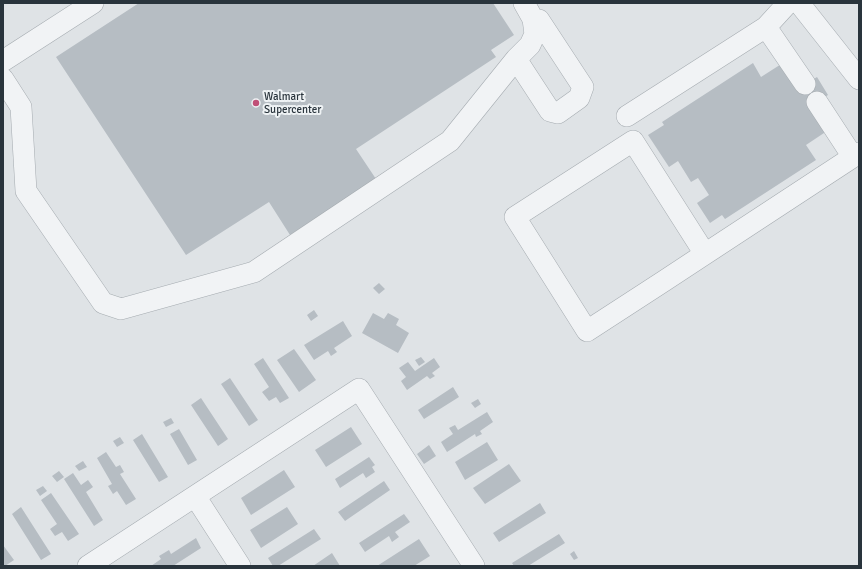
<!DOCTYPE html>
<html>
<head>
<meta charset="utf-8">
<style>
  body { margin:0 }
  #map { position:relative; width:862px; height:569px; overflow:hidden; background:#dfe3e6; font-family:Signika,sans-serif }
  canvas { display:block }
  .frame { position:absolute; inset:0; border:4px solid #29343c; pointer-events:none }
</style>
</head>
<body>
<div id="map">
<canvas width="862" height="569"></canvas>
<div class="frame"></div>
</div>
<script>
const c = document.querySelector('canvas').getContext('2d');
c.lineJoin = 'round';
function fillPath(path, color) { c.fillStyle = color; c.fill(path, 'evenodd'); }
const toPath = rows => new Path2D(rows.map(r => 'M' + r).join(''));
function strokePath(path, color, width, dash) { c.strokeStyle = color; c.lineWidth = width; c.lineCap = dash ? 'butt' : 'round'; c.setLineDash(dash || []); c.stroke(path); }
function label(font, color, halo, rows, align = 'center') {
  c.font = font + ' Signika,sans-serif'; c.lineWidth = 4; c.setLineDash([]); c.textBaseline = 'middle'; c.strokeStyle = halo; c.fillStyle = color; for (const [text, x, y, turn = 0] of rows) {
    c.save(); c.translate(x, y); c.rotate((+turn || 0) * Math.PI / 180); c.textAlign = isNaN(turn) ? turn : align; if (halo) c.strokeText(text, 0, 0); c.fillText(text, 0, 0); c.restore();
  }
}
const building = toPath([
  [139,3,493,3,514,35,491,50,496,57,356,149,376,179,290,235,269,202,186,255,56,57],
  [786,61,802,86,817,77,828,95,814,104,830,129,806,145,816,160,725,219,722,215,710,223,697,203,709,195,698,178,691,182,678,161,669,167,648,135,664,125,662,122,753,63,761,77],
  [379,283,385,289,379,294,373,288],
  [314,310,318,316,311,321,307,315],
  [373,313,384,319,388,313,399,319,396,325,409,333,398,353,362,333],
  [343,321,352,336,334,348,337,352,331,356,328,351,314,360,304,345],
  [294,349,316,380,299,392,277,360],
  [421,357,425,362,419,366,415,360],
  [263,358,289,398,280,403,276,397,269,401,262,392,269,387,254,364],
  [434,358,440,367,432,373,435,376,430,379,427,376,407,390,401,381,406,377,399,368,408,362,415,371],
  [230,378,258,420,249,426,221,384],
  [453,387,459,397,424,419,418,410],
  [201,398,228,439,218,446,191,405],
  [478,399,481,404,475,408,471,403],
  [487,412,493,422,480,431,482,434,476,437,475,434,447,452,441,442,453,434,449,428,455,425,458,430],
  [171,418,174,423,166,427,163,422],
  [351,427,362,444,326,467,315,450],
  [179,429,197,460,188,465,170,434],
  [142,434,168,477,159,482,133,440],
  [120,437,124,443,117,447,113,441],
  [487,442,498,460,465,480,455,462],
  [429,445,436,456,424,464,417,454],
  [106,452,116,467,120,465,124,472,120,474,136,499,126,505,117,491,113,494,108,486,112,484,97,458],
  [369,457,375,465,372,467,375,472,366,478,363,473,340,488,335,479],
  [83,461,87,467,79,471,75,466],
  [509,464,521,481,485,504,473,488],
  [284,470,295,487,251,515,241,498],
  [59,471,64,477,57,482,52,476],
  [73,473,81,485,88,480,93,487,86,492,103,520,94,526,64,479],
  [384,481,390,490,345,521,338,512],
  [43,486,47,491,40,496,36,490],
  [51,493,79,534,68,541,62,532,55,536,50,529,57,524,41,500],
  [540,503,546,513,499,542,493,533],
  [21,507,51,554,41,560,12,514],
  [287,507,298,524,261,548,250,530],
  [404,514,410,522,395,532,399,537,392,542,389,536,365,552,359,543],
  [314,529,321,539,278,566,273,566,268,558],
  [559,534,565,543,528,566,514,566,512,563],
  [196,538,201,548,173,566,151,566,161,559,159,556,169,550,171,554],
  [419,539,430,556,414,566,377,566],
  [3,545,14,560,5,566,3,566],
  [574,551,578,558,574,560,570,554],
  [332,553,340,566,313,566]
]);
const minor = toPath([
  [799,3,859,79],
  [766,27,805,84],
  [516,59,530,45,535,34,533,19],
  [3,61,93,3],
  [3,79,21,107,26,191,103,303,121,309,254,272,450,141,516,59,550,111,558,113,579,98,583,87,539,20,533,19,524,3],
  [817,102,853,157],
  [627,116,766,27,788,3],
  [705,254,633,141,515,217,587,331,664,281,705,254,859,153],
  [195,496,240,566],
  [88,566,359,389,474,566]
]);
const markers = [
  [256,103,4,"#c04f77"]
];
const poiNames = [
  ["Walmart",264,97],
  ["Supercenter",264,110]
];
fillPath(building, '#b6bdc3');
strokePath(minor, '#a5abb0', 22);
strokePath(minor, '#f1f3f5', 21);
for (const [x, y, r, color] of markers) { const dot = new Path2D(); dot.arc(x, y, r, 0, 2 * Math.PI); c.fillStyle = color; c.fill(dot); strokePath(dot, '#eef2f4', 1.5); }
label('11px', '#29343c', '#eef2f4', poiNames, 'left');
</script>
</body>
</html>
